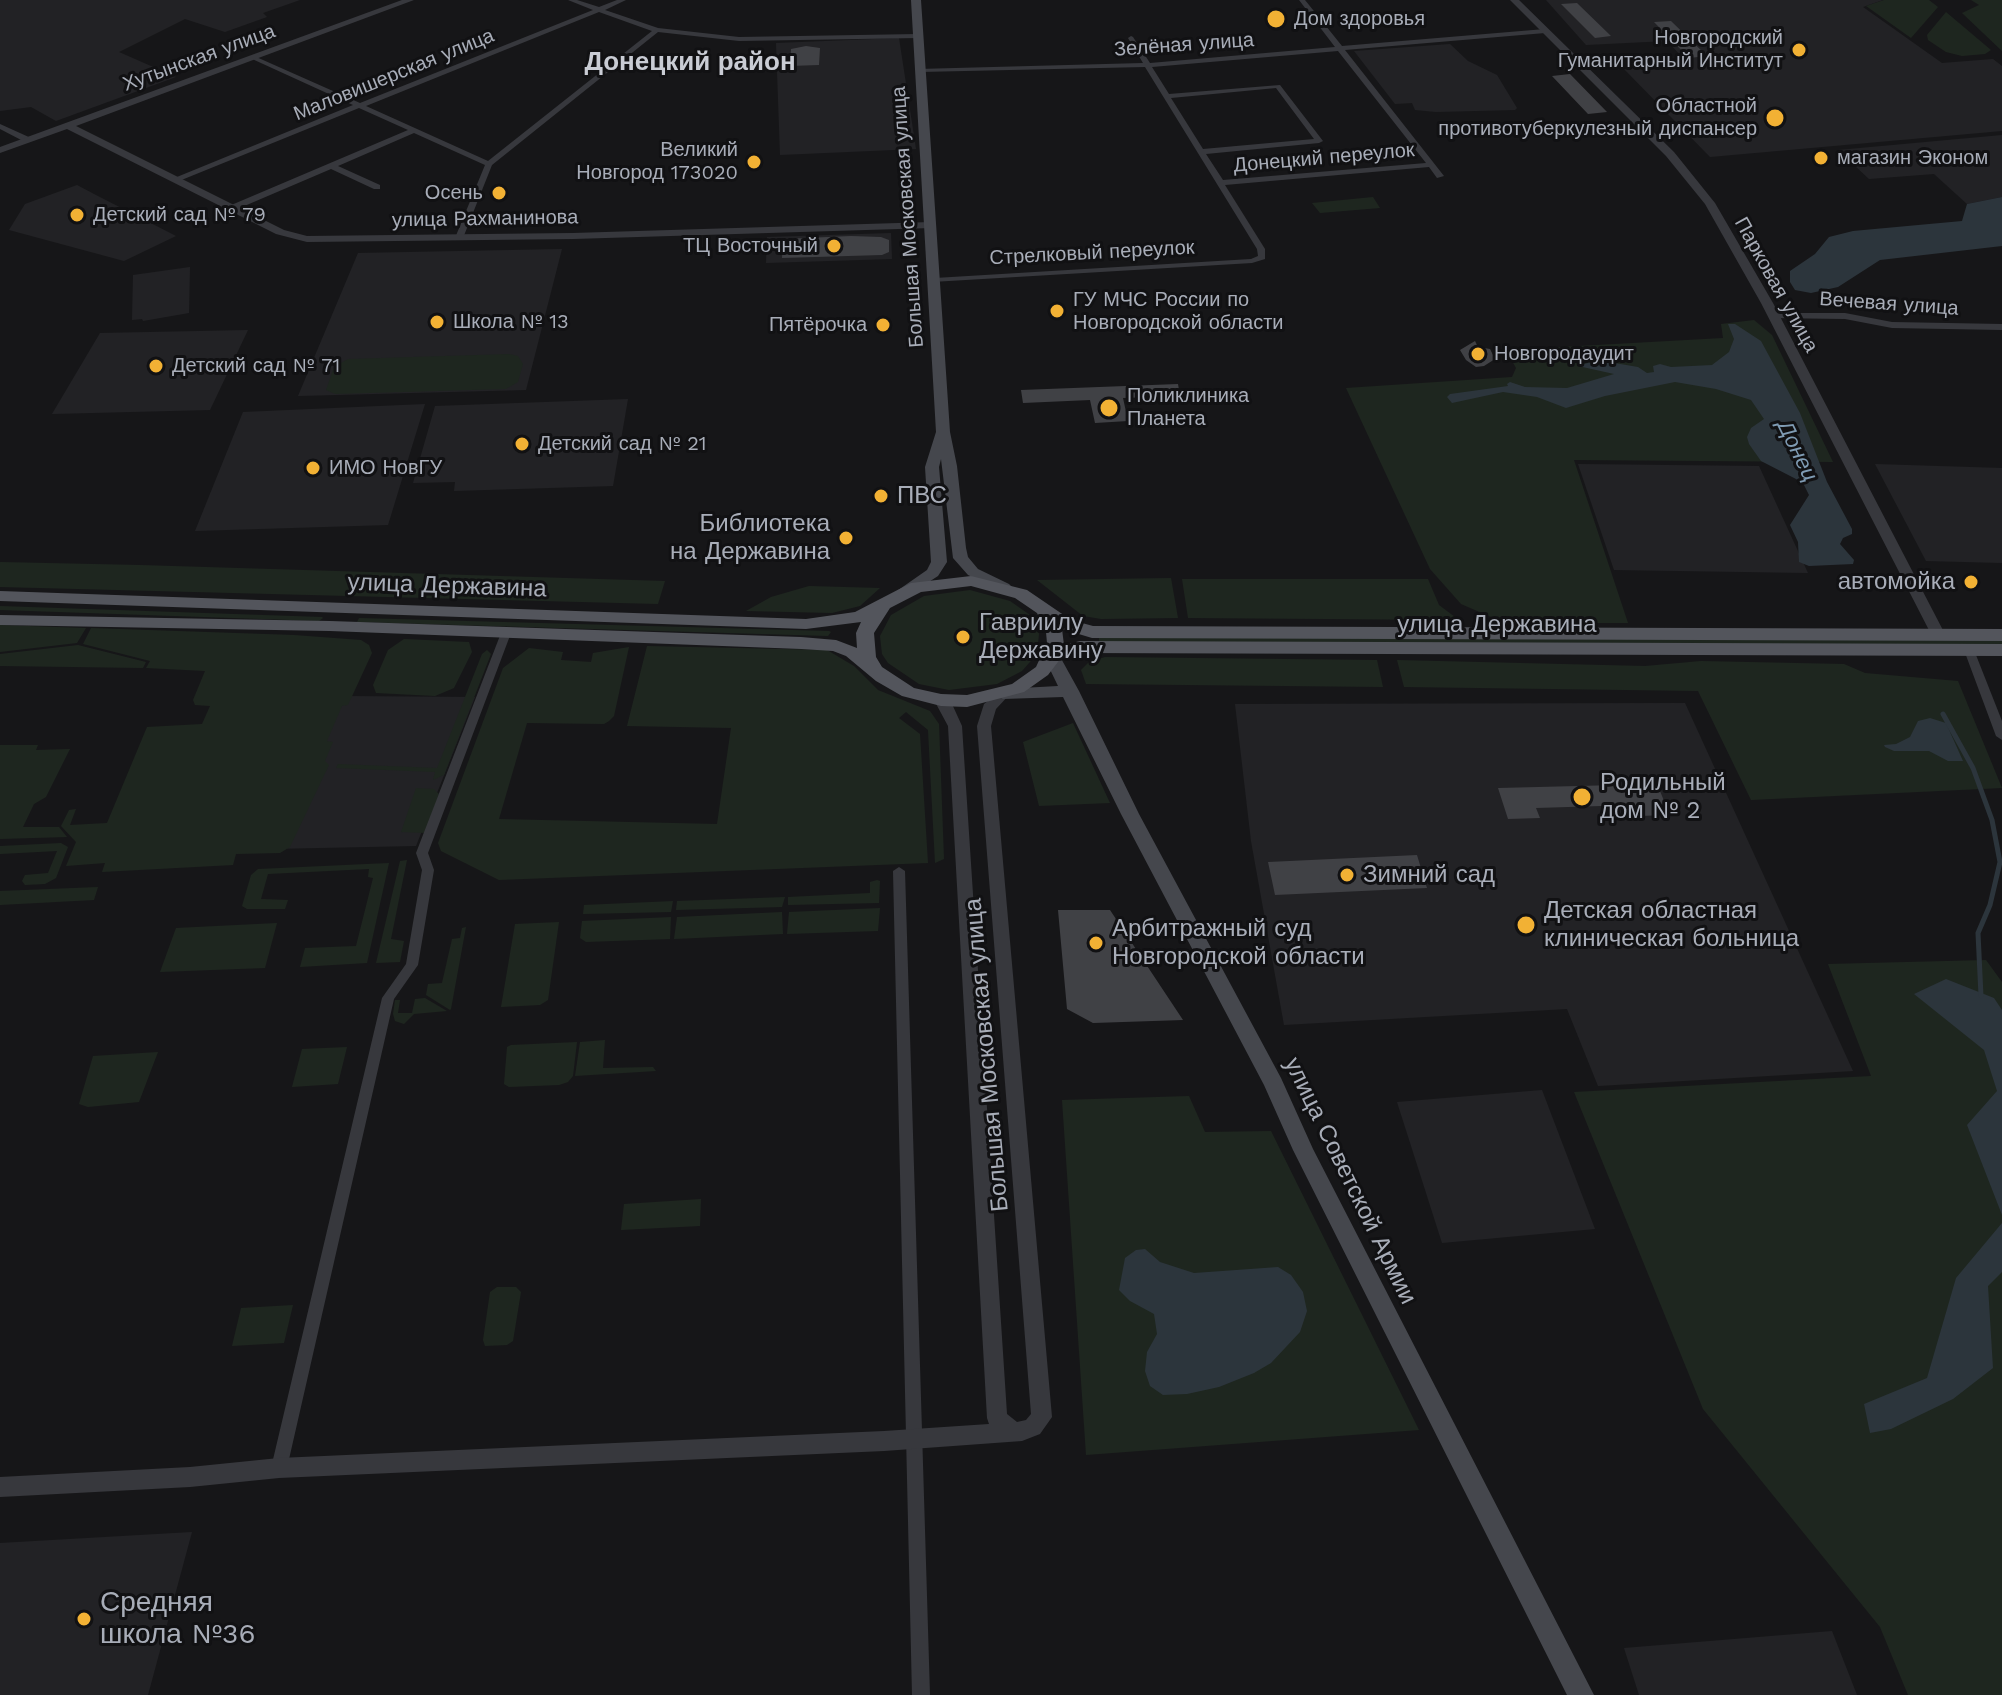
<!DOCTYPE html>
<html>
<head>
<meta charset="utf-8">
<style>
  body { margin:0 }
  canvas { display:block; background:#161618 }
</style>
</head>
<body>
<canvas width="2002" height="1695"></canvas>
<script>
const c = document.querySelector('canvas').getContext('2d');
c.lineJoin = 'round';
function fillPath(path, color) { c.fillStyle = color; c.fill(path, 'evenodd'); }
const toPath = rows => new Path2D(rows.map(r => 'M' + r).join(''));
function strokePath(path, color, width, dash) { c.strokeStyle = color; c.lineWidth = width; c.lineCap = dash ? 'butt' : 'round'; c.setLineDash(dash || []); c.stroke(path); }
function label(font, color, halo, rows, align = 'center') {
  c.font = font + ' "Work Sans",sans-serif'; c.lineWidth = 6; c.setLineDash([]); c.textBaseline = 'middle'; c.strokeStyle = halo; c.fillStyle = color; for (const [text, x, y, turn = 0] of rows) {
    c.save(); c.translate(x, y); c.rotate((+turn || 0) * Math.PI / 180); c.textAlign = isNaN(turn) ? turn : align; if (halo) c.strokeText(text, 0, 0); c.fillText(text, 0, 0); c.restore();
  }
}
const built = toPath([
  [0,0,300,0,263,13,267,17,225,32,185,19,119,52,176,77,56,121,31,107,0,111],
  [1546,0,1883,0,1863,7,1942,63,1993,59,2002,66,2002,131,1710,157,1623,68,1688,63,1667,41,1586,45],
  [899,38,916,149,780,155,776,43],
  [1450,44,1468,61,1497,75,1517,108,1515,110,1436,112,1415,110,1412,103,1395,104,1354,51],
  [2002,135,2002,197,1967,204,1934,174,1869,179,1838,150],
  [77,185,94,194,176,236,124,261,9,230,25,204],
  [891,233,892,259,766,263,767,237],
  [562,249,526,390,298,396,358,253],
  [190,267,189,313,143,321,142,319,132,320,133,275],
  [248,330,210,410,52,414,100,333],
  [628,399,613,486,454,491,455,482,413,483,435,406],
  [425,404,388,525,195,531,243,412],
  [1578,464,1759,466,1808,573,1614,570],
  [1875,464,2002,468,2002,563,1926,561],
  [341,696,475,697,416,846,270,849],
  [1685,703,1853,1071,1598,1086,1567,1009,1284,1025,1251,841,1235,704],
  [1542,1090,1595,1229,1442,1243,1397,1102],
  [192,1532,148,1695,0,1695,0,1543],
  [1832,1631,1857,1695,1639,1695,1624,1648]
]);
const green = toPath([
  [1884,0,1929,0,1938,7,1911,38,1866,6],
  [1971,0,2002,0,2002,51,1962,13,1979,5],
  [1946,12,1991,50,1985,54,1962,56,1946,52,1928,40,1927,35],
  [1373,197,1380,208,1320,213,1312,203],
  [1754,320,1772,335,1833,462,1574,460,1628,623,1505,623,1461,604,1430,569,1346,388,1512,377,1516,368,1506,350,1723,338,1721,324],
  [509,354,518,356,523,364,518,382,506,389,335,394,326,390,334,367,348,359],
  [0,562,140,565,665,581,658,604,0,587],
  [1171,578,1178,618,1101,619,1083,616,1037,580],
  [1182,579,1428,579,1439,605,1459,620,1188,618],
  [809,586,880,588,860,606,832,613,746,611,771,597],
  [970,590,1010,601,1030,615,1036,625,1039,634,1037,654,1022,671,997,684,949,690,919,684,888,663,882,654,880,636,891,615,924,596],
  [0,606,322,617,323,618,319,621,0,610],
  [359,618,829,631,831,632,828,636,357,622],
  [0,625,86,628,77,643,0,652],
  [91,628,294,635,361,640,369,645,372,653,348,705,342,706,327,741,333,742,325,761,329,765,290,847,280,853,236,854,233,865,102,872,105,863,66,866,76,842,61,826,69,810,76,809,70,825,107,823,147,727,202,724,210,706,195,705,193,700,205,671,146,668,150,661,83,644],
  [1099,637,2002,640,2002,646,1099,642],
  [404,639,469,642,472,652,454,688,435,696,376,693,373,685,388,650],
  [78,645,146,662,143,668,0,666,0,654],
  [647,646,827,650,854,666,878,690,930,711,939,724,944,859,935,863,928,730,906,712,899,718,920,734,928,863,499,880,441,851,438,843,503,668,529,648,563,652,561,660,591,662,593,653,629,647,614,716,609,721,604,724,527,723,499,819,717,824,731,728,627,726],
  [487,650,491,654,444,775,433,780,435,772,336,768,338,764,437,768,482,654],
  [1105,657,1377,660,1383,687,1086,684,1081,670,1089,662],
  [1397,660,1645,666,1701,661,1844,664,1865,673,1958,681,2002,788,1751,800,1698,691,1404,687],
  [1073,723,1110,803,1039,806,1023,742],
  [0,745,38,745,36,750,70,749,46,797,34,804,23,827,59,827,67,837,0,839],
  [416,788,434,789,439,794,425,833,401,832],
  [61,843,68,847,56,878,45,884,25,885,22,881,25,875,48,873,57,851,0,854,0,846],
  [407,860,391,939,404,941,400,962,376,963,400,861],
  [389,863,367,963,300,967,305,948,356,946,373,878,368,877,369,869,268,874,261,899,288,900,285,909,247,909,242,906,251,875,258,869],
  [877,880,880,881,879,903,788,905,788,897,870,893,870,882],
  [98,887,94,900,0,905,0,891],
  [785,897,782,907,676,910,677,901],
  [673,901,671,912,583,914,584,905],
  [880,908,878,931,787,934,789,912],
  [782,912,783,934,674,939,677,917],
  [671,917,670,939,586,942,580,938,582,921],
  [559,922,548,1000,540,1005,501,1007,515,924],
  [277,923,265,968,160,972,176,928],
  [466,927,451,1009,450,1010,426,995,428,984,442,983,452,939,460,938,462,928],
  [1986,960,2002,982,2002,1695,1908,1695,1880,1627,1703,1409,1574,1092,1871,1076,1828,964],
  [425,998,447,1011,414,1014,404,1024,395,1021,393,1014,395,1000,400,1000,398,1013,412,1013,415,999],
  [605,1040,603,1068,653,1067,656,1071,575,1076,580,1042],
  [577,1042,573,1076,568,1082,559,1085,509,1087,504,1084,507,1047,511,1045],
  [347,1047,338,1084,292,1087,302,1049],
  [158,1052,139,1102,88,1107,79,1104,93,1056],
  [1189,1096,1205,1132,1271,1131,1419,1430,1086,1455,1062,1100],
  [701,1199,700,1226,621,1230,624,1204],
  [497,1287,516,1287,521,1292,513,1341,507,1345,485,1346,483,1340,490,1292],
  [293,1305,284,1343,232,1346,241,1308]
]);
const water = toPath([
  [2002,197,2002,246,1880,260,1838,287,1811,293,1795,290,1790,282,1790,271,1815,254,1829,237,1853,231,1962,221,1967,204],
  [1728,324,1735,324,1761,341,1800,413,1827,482,1852,529,1852,534,1843,538,1840,544,1854,560,1853,564,1809,566,1799,562,1798,542,1790,525,1809,495,1804,485,1796,479,1761,461,1749,444,1747,437,1751,428,1764,419,1751,400,1716,389,1675,382,1605,396,1566,408,1537,397,1503,392,1452,403,1447,397,1450,394,1508,386,1507,384,1510,382,1525,387,1567,388,1614,374,1578,366,1597,360,1638,367,1647,373,1654,372,1653,366,1660,364,1671,367,1712,365,1729,352,1734,339],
  [1930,718,1946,723,1963,761,1948,761,1929,751,1894,751,1885,747,1884,745,1896,744,1910,737,1918,721],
  [1946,979,1994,998,2002,1010,2002,1215,1967,1125,1997,1091,1984,1050,1914,994],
  [2002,1223,2002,1272,1988,1286,1993,1368,1953,1399,1891,1429,1870,1433,1864,1404,1927,1378,1956,1278],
  [1145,1249,1160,1262,1194,1273,1278,1267,1291,1275,1303,1292,1307,1311,1300,1332,1271,1363,1254,1373,1219,1387,1187,1394,1163,1395,1150,1386,1145,1371,1147,1352,1157,1334,1154,1314,1130,1301,1119,1290,1125,1258,1136,1250]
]);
const stream = toPath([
  [1943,714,1973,768,1992,820,2000,862,1990,905,1978,933,1981,996]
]);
const building = toPath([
  [1577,3,1611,36,1595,38,1561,4],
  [1671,21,1707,56,1689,58,1654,22],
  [806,46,820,48,819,65,790,66,791,49],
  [1570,74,1607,112,1588,114,1552,76],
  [851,236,881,237,889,240,889,252,882,255,782,258,783,239],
  [1475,341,1478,347,1490,349,1495,359,1484,366,1476,367,1466,360,1460,350],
  [1178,384,1180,396,1123,398,1128,421,1095,423,1090,400,1023,403,1021,390],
  [1657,784,1670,815,1639,816,1634,805,1536,808,1540,818,1508,819,1498,788],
  [1417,855,1427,888,1275,895,1268,862],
  [1058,910,1110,910,1183,1020,1093,1023,1067,1009]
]);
const minor = toPath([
  [568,0,577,0,599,7,617,0,626,0,605,10,658,28,739,37,918,34,921,36,918,38,739,41,658,32,492,165,463,238,459,240,455,238,485,165,414,133,338,166,380,185,380,189,374,189,331,169,235,210,229,210,229,206,408,130,359,108,179,181,172,179,353,105,250,58,250,56,254,56,360,103,593,10,568,0],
  [599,12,652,31,488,161,366,106,599,12],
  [1299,0,1305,0,1342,46,1545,29,1548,31,1545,33,1345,50,1444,176,1437,178,1429,167,1225,185,1265,249,1265,259,1252,263,932,282,931,280,935,278,1251,259,1258,256,1257,249,1145,67,920,72,918,71,918,69,1143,63,1128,38,1131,36,1133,37,1150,63,1335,47,1299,0],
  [1338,51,1426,163,1223,180,1206,154,1319,143,1323,141,1280,85,1169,94,1152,67,1338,51],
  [1276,88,1314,139,1203,149,1171,98,1276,88],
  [0,124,31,138,32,140,25,142,0,129,0,124],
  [1774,313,1845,313,1892,322,2002,324,2002,330,1892,328,1845,319,1771,318,1771,314,1774,313],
  [506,630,511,633,428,853,434,870,418,965,394,999,287,1468,285,1473,279,1476,273,1473,271,1468,382,998,406,964,422,870,416,853,501,633,506,630],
  [1969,647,1974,650,2002,721,2002,740,1996,736,1964,650,1969,647],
  [899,867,905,871,930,1695,912,1695,893,871,899,867]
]);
const tertiary = toPath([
  [402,0,414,0,76,126,284,230,307,236,573,233,931,222,936,225,931,228,573,239,307,242,276,234,67,129,0,153,0,147,402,0],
  [1510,0,1519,0,1674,152,1715,203,1773,303,1946,636,1944,639,1934,639,1932,636,1761,303,1705,204,1666,156,1510,0],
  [1003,689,1010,694,996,709,991,726,1052,1417,1040,1434,1022,1441,884,1451,279,1478,190,1487,0,1497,0,1477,190,1467,279,1458,884,1431,989,1424,987,1418,948,726,934,700,941,695,952,704,962,726,1007,1414,1017,1422,1026,1420,1031,1414,977,726,984,704,1003,689]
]);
const secondary = toPath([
  [911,0,921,0,950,432,957,466,966,548,968,557,978,569,1009,584,1012,587,1004,592,968,575,953,558,941,459,939,467,947,562,938,576,907,596,897,596,894,593,927,570,931,562,925,467,936,432,911,0],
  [1052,652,1058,653,1079,691,1139,814,1281,1078,1313,1149,1594,1695,1567,1695,1293,1150,1264,1085,1121,814,1063,697,1003,699,995,694,1003,689,1058,686,1044,657,1052,652]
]);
const primary = toPath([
  [971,576,1027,590,1071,620,1093,626,2002,629,2002,641,1092,638,1062,629,1064,645,1080,641,2002,644,2002,656,1080,653,1061,658,1048,675,1024,692,967,707,941,706,902,696,876,681,846,656,833,651,801,649,330,631,0,625,0,615,330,621,801,637,836,640,857,648,856,633,861,622,806,629,0,601,0,591,806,619,855,612,911,583,971,576],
  [971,586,1015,598,1037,613,1046,632,1047,643,1036,667,1012,684,967,695,941,694,914,688,882,667,876,657,874,633,890,608,921,592,971,586]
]);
const markers = [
  [1276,19,10,"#f2b134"],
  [1799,50,8,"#f2b134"],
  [1775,118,10,"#f2b134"],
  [1821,158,8,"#f2b134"],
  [754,162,8,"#f2b134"],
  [499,193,8,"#f2b134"],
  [77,215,8,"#f2b134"],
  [834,246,8,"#f2b134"],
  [1057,311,8,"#f2b134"],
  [437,322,8,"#f2b134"],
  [883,325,8,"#f2b134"],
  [1478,354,8,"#f2b134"],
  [156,366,8,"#f2b134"],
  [1109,408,10,"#f2b134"],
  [522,444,8,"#f2b134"],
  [313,468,8,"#f2b134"],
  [881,496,8,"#f2b134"],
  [846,538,8,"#f2b134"],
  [1971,582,8,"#f2b134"],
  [963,637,8,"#f2b134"],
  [1582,797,10,"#f2b134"],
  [1347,875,8,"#f2b134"],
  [1526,925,10,"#f2b134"],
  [1096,943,8,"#f2b134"],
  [84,1619,8,"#f2b134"]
];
const farPoinames = [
  ["Дом здоровья",1294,19],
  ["Новгородский",1783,38,"right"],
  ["Гуманитарный Институт",1783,61,"right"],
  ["Областной",1757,106,"right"],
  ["противотуберкулезный диспансер",1757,129,"right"],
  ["Великий",738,150,"right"],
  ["Новгород 173020",738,173,"right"],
  ["магазин Эконом",1837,158],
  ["Осень",483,193,"right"],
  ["Детский сад № 79",93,215],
  ["ТЦ Восточный",818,246,"right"],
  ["ГУ МЧС России по",1073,300],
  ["Новгородской области",1073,323],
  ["Школа № 13",453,322],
  ["Пятёрочка",867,325,"right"],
  ["Новгородаудит",1494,354],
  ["Детский сад № 71",172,366],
  ["Поликлиника",1127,396],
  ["Планета",1127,419],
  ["Детский сад № 21",538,444],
  ["ИМО НовГУ",329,468]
];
const farStreetnames = [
  ["Зелёная улица",1184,45,-4],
  ["Хутынская улица",199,58,-20],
  ["Маловишерская улица",394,75,-22],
  ["Донецкий переулок",1324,158,-5],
  ["Большая Московская улица",908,217,-94],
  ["улица Рахманинова",485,219,-1],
  ["Стрелковый переулок",1092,253,-3],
  ["Парковая улица",1776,285,61],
  ["Вечевая улица",1889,304,4]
];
const farWaternames = [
  ["Донец",1797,451,64]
];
const poiNames = [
  ["ПВС",897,496],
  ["Библиотека",830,524,"right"],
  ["на Державина",830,552,"right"],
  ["автомойка",1955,582,"right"],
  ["Гавриилу",979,623],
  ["Державину",979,651],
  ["Родильный",1600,783],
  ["дом № 2",1600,811],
  ["Зимний сад",1363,875],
  ["Детская областная",1544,911],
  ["клиническая больница",1544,939],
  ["Арбитражный суд",1112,929],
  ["Новгородской области",1112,957]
];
const streetNames = [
  ["улица Державина",447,586,2],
  ["улица Державина",1497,625],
  ["Большая Московская улица",987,1055,-95],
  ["улица Советской Армии",1350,1181,64]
];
const farDistrictnames = [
  ["Донецкий район",690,62]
];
const nearPoinames = [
  ["Средняя",100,1603],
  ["школа №36",100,1635]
];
fillPath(built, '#222225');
fillPath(green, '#1e261f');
fillPath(water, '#2c353c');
strokePath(stream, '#2c353c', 5);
fillPath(building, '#404145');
fillPath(minor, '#37383d');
fillPath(tertiary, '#37383d');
fillPath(secondary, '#45474d');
fillPath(primary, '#53555c');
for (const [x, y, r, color] of markers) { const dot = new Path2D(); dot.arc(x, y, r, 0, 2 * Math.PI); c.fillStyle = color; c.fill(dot); strokePath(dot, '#111113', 3); }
label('20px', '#a8adb8', '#111113', farPoinames, 'left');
label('20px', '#a8adb8', '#111113', farStreetnames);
label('italic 22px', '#7f9bb3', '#111113', farWaternames);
label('24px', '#a8adb8', '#111113', poiNames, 'left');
label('24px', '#a8adb8', '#111113', streetNames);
label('bold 26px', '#c9ccd4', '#111113', farDistrictnames);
label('28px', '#a8adb8', '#111113', nearPoinames, 'left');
</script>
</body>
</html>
